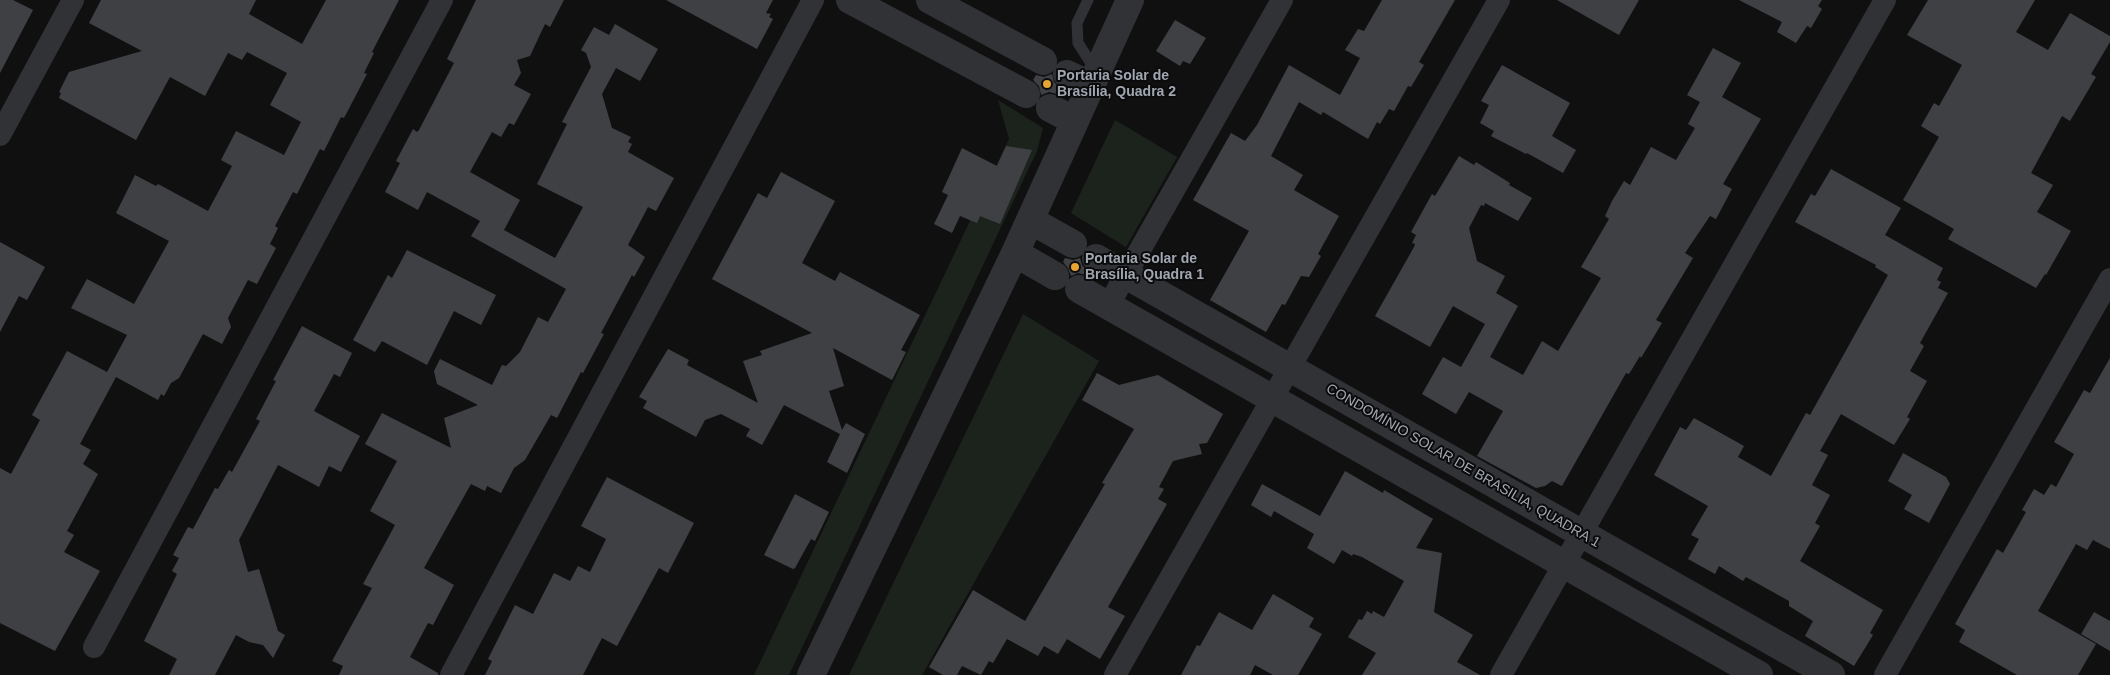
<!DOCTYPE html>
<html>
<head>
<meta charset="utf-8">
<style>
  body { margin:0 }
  canvas { display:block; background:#101011 }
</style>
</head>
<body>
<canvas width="2110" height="675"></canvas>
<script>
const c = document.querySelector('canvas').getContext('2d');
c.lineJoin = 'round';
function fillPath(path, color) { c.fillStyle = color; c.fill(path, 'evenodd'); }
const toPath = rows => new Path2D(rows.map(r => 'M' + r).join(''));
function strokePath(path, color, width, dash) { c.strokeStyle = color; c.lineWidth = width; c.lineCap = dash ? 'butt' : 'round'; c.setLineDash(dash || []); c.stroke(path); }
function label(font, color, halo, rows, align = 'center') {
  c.font = font + ' Helvetica,sans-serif'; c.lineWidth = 4; c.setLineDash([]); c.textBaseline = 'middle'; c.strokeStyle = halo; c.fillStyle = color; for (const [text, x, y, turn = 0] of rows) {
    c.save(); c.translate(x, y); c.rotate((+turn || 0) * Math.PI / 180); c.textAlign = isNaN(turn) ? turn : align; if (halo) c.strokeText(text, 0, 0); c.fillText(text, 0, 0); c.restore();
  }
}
const green = toPath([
  [998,100,1043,128,1037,151,789,675,754,675,1009,139],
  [1115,120,1177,157,1126,247,1071,213],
  [1023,314,1099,361,922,675,849,675]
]);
const building = toPath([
  [0,0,13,0,33,10,0,73],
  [101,0,256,0,249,14,302,44,326,0,399,0,372,52,374,53,364,73,367,74,344,118,341,117,324,151,320,149,297,194,293,192,275,226,278,228,270,244,276,248,257,284,248,280,228,318,231,327,222,344,203,334,179,378,171,383,164,396,161,394,158,400,116,377,80,444,91,450,83,464,98,474,67,531,74,535,64,552,100,571,55,651,0,623,0,468,11,474,40,420,32,415,67,351,107,372,127,335,71,308,87,279,134,304,169,241,116,213,135,175,156,186,158,184,208,211,232,166,221,160,236,131,284,155,301,122,270,105,287,73,247,52,242,60,228,53,205,96,170,77,136,140,59,98,61,93,59,92,69,72,142,51,89,23],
  [476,0,564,0,550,27,545,24,530,56,517,60,521,73,514,85,531,94,514,125,509,123,501,137,492,132,470,172,520,200,504,230,555,258,581,211,583,207,537,184,567,124,562,122,591,67,586,53,581,50,594,27,609,35,615,24,658,49,640,81,616,68,602,94,612,128,631,137,628,142,632,144,628,152,674,178,656,211,648,207,628,245,645,257,634,277,632,275,601,333,604,334,583,373,581,372,557,418,551,415,525,460,514,468,501,493,487,486,485,491,471,484,424,568,454,585,433,625,428,623,410,657,438,673,438,675,339,675,343,666,332,661,372,588,363,584,395,525,370,511,397,461,365,444,382,413,451,448,444,418,478,405,437,384,434,371,440,359,492,385,502,365,506,366,520,352,538,317,548,322,566,289,471,236,480,221,427,192,418,210,385,192,400,163,396,161,413,129,417,132,419,130,454,63,447,59],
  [666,0,773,0,766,13,771,14,769,17,773,19,757,49],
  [1382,0,1455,0,1419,62,1424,65,1411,87,1408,86,1394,111,1389,109,1380,124,1377,122,1368,139,1323,112,1321,115,1299,102,1271,156,1303,175,1294,190,1339,216,1318,254,1321,256,1309,277,1301,276,1285,305,1282,304,1266,332,1210,300,1249,231,1193,200,1231,133,1245,141,1257,125,1289,65,1340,95,1360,58,1345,50,1358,29,1364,31],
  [1557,0,1639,0,1619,35],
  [1739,0,1822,0,1818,6,1822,9,1811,28,1807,26,1796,43,1777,32,1782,22],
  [1928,0,2035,0,2016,32,2048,50,2070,13,2110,36,2110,42,2091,74,2096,77,2070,121,2062,116,2031,173,2053,185,2037,212,2071,231,2046,275,2045,274,2036,288,1948,239,1954,229,1903,200,1939,137,1921,126,1934,103,1939,106,1962,65,1907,35],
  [1175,20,1206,38,1190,64,1183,61,1180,66,1156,51],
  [1713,48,1741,63,1722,97,1761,119,1723,184,1732,189,1716,219,1710,216,1685,253,1693,258,1656,320,1662,323,1641,358,1640,356,1629,374,1626,373,1562,486,1552,481,1545,486,1536,488,1477,456,1503,411,1469,392,1456,414,1422,394,1443,357,1461,367,1485,324,1453,306,1430,347,1375,316,1414,247,1415,244,1412,243,1416,235,1411,232,1432,194,1435,196,1459,156,1474,165,1476,162,1510,183,1509,185,1532,198,1518,221,1485,203,1484,206,1481,205,1469,228,1477,261,1505,276,1496,293,1518,306,1490,357,1523,375,1542,341,1558,351,1601,278,1581,267,1609,219,1605,216,1612,201,1624,181,1630,185,1651,147,1676,160,1695,128,1688,124,1700,102,1687,95],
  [1502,65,1570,103,1552,136,1576,150,1563,173,1527,153,1526,154,1491,136,1494,131,1480,123,1489,105,1481,101],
  [1052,74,1054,82,1060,88,1057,94,1049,92,1041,95,1039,86,1033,80,1036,75,1044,77],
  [1006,146,1032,150,1000,224,980,216,977,223,960,216,952,233,934,224,948,195,942,192,962,148,997,166],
  [1831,169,1901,208,1885,235,1943,268,1937,280,1941,282,1938,288,1948,293,1920,343,1924,346,1910,371,1927,381,1907,417,1910,419,1894,445,1841,414,1820,451,1828,455,1812,485,1830,495,1815,523,1820,526,1800,561,1883,610,1870,633,1873,635,1854,666,1805,636,1813,621,1789,606,1789,601,1746,577,1743,581,1719,566,1715,574,1688,559,1699,539,1691,535,1708,506,1654,475,1680,427,1686,430,1694,418,1744,446,1738,457,1771,476,1806,413,1810,415,1888,275,1875,267,1876,265,1795,222,1811,194,1815,196],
  [781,172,835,201,802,263,835,281,840,272,920,315,901,350,906,352,892,380,833,348,844,386,829,391,842,430,846,423,865,434,847,473,827,462,840,434,784,405,762,445,746,436,750,429,721,414,705,420,696,437,643,408,647,401,639,397,668,349,689,360,687,365,758,403,743,361,762,355,760,351,812,333,712,279,758,193,767,198],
  [0,242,45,267,27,300,19,296,0,332],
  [407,250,496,295,481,325,454,311,427,365,382,341,375,352,353,340,388,275,392,278],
  [1065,258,1073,260,1080,258,1082,265,1088,272,1086,275,1078,273,1071,276,1068,268,1063,262],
  [302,326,352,353,340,377,334,374,314,411,360,436,341,472,329,466,319,487,278,465,239,540,248,572,259,569,278,631,285,635,273,658,263,645,249,642,236,635,215,675,169,675,177,659,144,641,177,574,172,571,179,558,173,555,188,527,193,529,215,488,218,489,229,470,232,472,260,421,256,419,276,381,273,380],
  [2110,358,2110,549,2093,540,2087,550,2076,544,2038,611,2096,644,2078,675,2017,675,1959,642,1965,630,1955,624,1997,549,2003,553,2026,512,2022,510,2034,489,2044,495,2051,484,2056,487,2074,454,2054,442,2084,390,2090,393],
  [1097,373,1119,385,1158,375,1223,414,1207,443,1199,444,1202,454,1173,461,1159,487,1164,489,1158,499,1167,504,1108,607,1125,616,1100,659,1067,639,1058,654,1044,646,1038,656,1007,639,993,663,989,661,981,675,962,666,957,675,943,675,929,667,973,590,1025,621,1105,484,1102,483,1134,429,1082,400],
  [1903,453,1946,477,1950,484,1929,523,1904,509,1912,495,1888,481],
  [1345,471,1383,493,1384,490,1433,519,1416,548,1442,553,1434,612,1473,635,1457,662,1480,675,1362,675,1376,653,1348,637,1359,619,1362,620,1367,611,1372,614,1373,611,1384,617,1404,581,1362,557,1353,554,1352,556,1342,550,1334,564,1307,548,1314,534,1274,511,1271,517,1251,505,1262,484,1320,516],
  [607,477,694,523,668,573,659,568,617,646,602,638,583,675,485,675,492,661,488,659,515,605,533,614,554,573,570,581,578,566,590,572,606,539,581,526],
  [795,494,829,512,815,541,811,539,795,568,793,569,764,555],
  [1273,594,1314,618,1309,627,1322,634,1298,675,1273,675,1255,665,1250,675,1181,675,1197,645,1200,646,1219,612,1252,630],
  [2094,612,2110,621,2110,651,2081,634]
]);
const service = toPath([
  [1088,0,1077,23,1078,43,1096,71]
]);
const minor = toPath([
  [0,135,73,0],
  [1108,306,1282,0],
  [94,647,442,0],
  [451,675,813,0],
  [1115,675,1499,0],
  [1501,675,1885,0],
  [1885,675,2110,279]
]);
const tertiary = toPath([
  [850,0,1026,94],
  [930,0,1043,61],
  [1067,74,1092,86],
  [1050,108,1075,121],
  [1030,220,1073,244],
  [1015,253,1055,276],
  [1096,258,1831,675],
  [1079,289,1759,675],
  [811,675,1015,253,1130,0]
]);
const markers = [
  [1047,84,5,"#e6a433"],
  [1075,267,5,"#e6a433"]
];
const poiNames = [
  ["Portaria Solar de",1057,76],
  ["Brasília, Quadra 2",1057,92],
  ["Portaria Solar de",1085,259],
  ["Brasília, Quadra 1",1085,275]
];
const streetNames = [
  ["CONDOMÍNIO SOLAR DE BRASILIA, QUADRA 1",1463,466,30]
];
fillPath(green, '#1c231d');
fillPath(building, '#3f4044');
strokePath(service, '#313236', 11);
strokePath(minor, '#313236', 22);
strokePath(tertiary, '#313236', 28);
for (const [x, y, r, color] of markers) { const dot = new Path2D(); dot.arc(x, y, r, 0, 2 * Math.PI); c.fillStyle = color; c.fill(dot); strokePath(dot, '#0b0b0c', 2); }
label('bold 14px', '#a1a7b1', '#0b0b0c', poiNames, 'left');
label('14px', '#a1a7b1', '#0b0b0c', streetNames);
</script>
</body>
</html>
